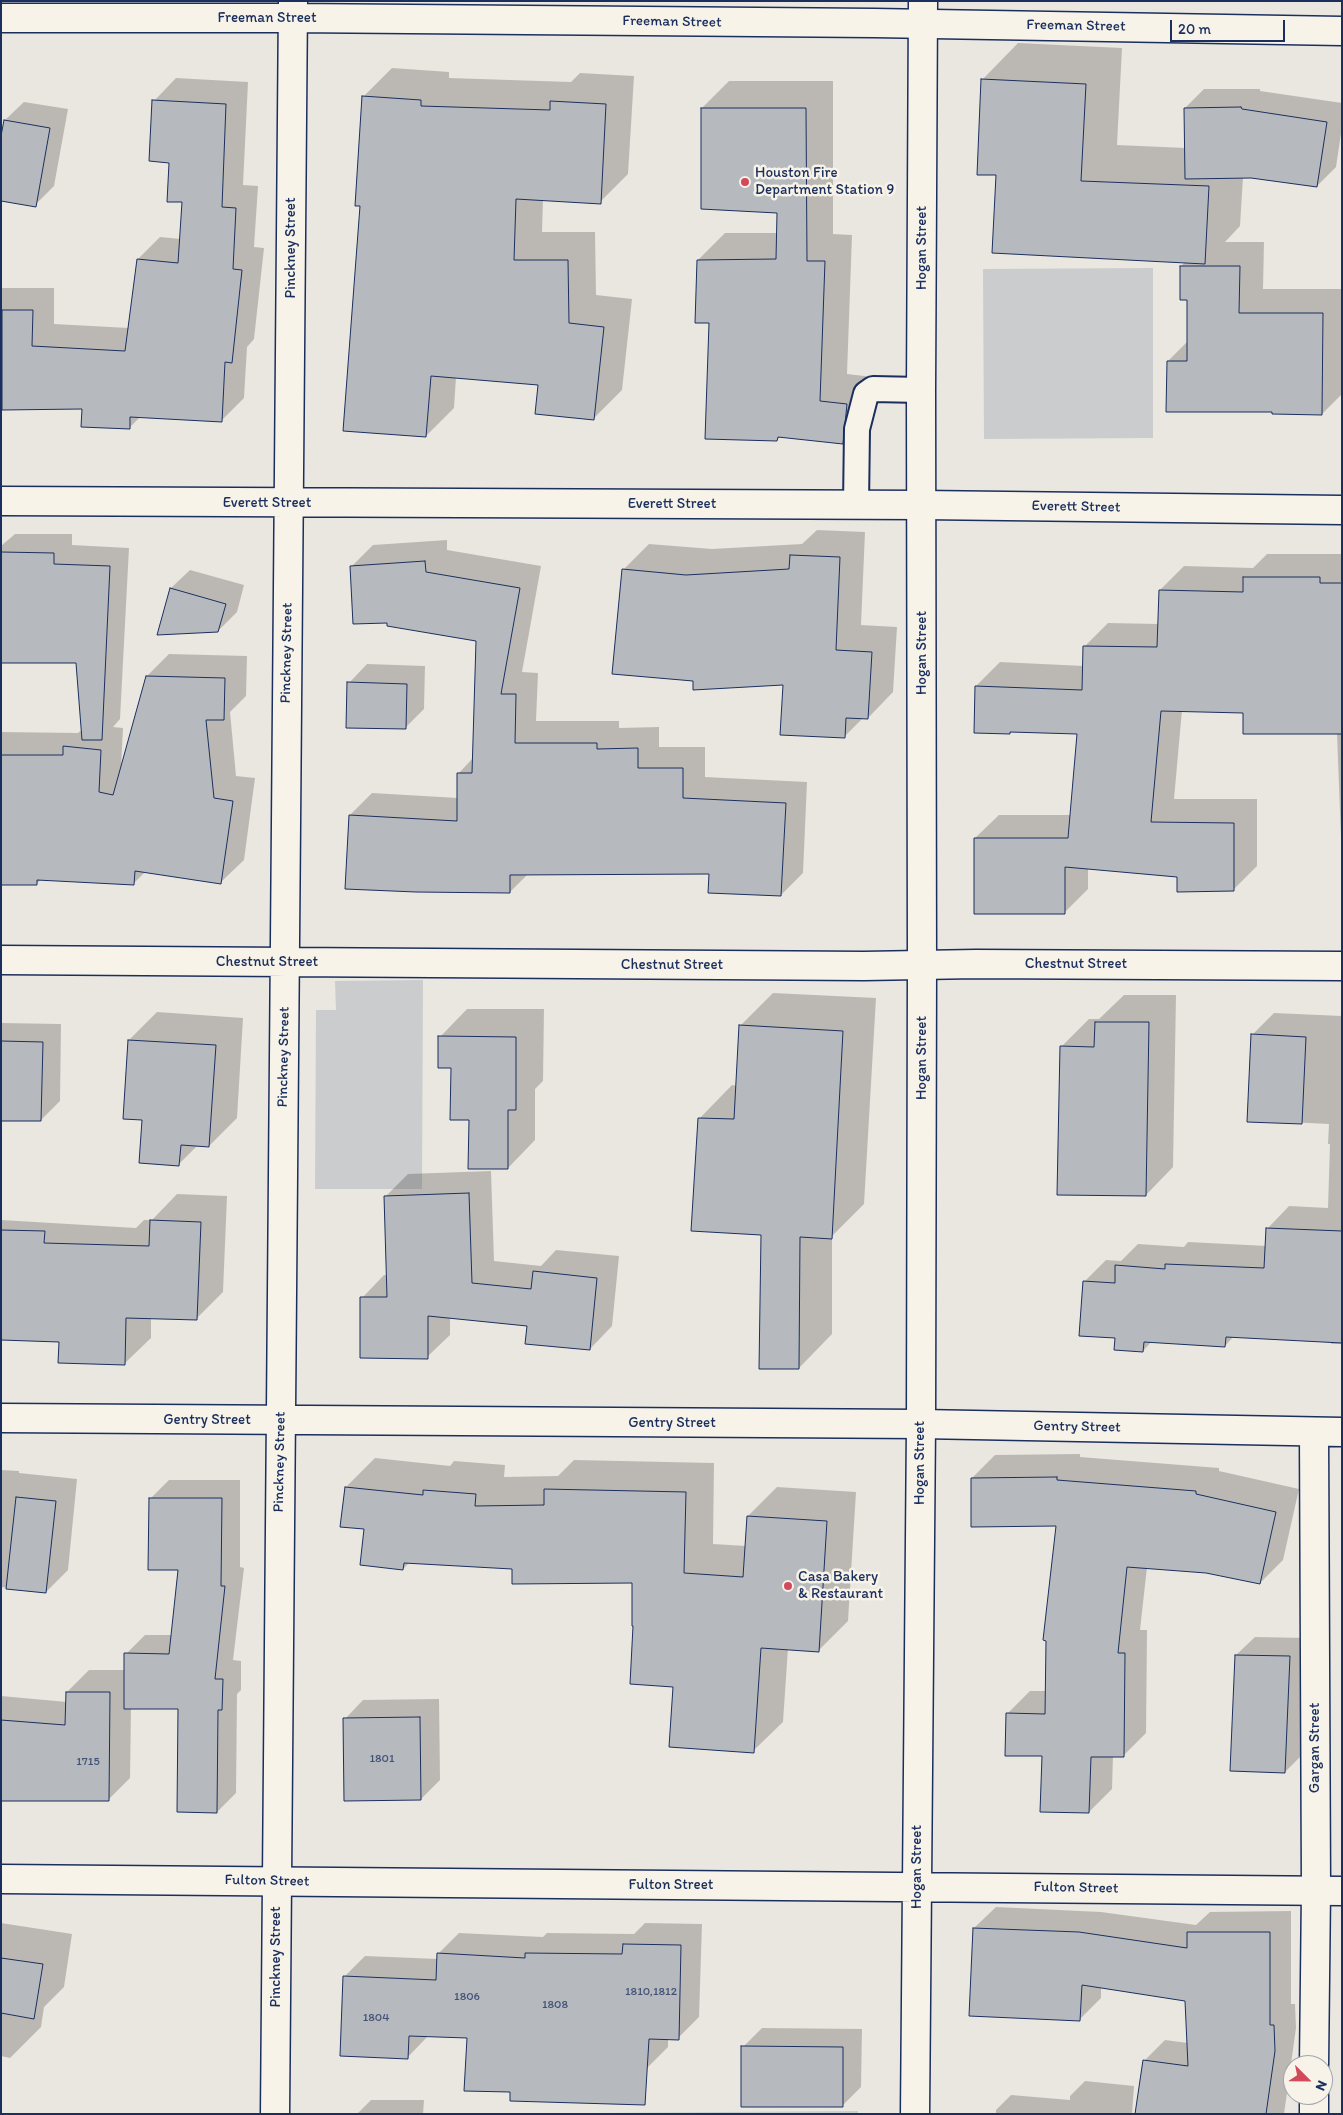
<!DOCTYPE html>
<html>
<head>
<meta charset="utf-8">
<style>
  body { margin:0 }
  #map { position:relative; width:1343px; height:2115px; overflow:hidden; background:#eae7e0; font-family:Itim,sans-serif }
  canvas { display:block }
  .frame { position:absolute; inset:0; border:2px solid #1b2f5e; pointer-events:none }
  .north { position:absolute; left:1283px; top:2055px; width:50px; height:50px; box-sizing:border-box; background:#f7f3e8; border:1px solid #9fa5b1; border-radius:50%; rotate:113deg; font-size:14px; font-weight:700; line-height:20px; text-align:center; color:#1b2f5e }
  .north::after { content:''; display:block; margin:auto; width:18px; height:22px; background:#d1495b; clip-path:polygon(50% 0,100% 100%,50% 72%,0 100%) }
  .scale { position:absolute; left:1170px; top:20px; width:115px; height:22px; box-sizing:border-box; border:2px solid #1b2f5e; border-top:0; padding-left:6px; font-size:15px; line-height:18px; white-space:nowrap; color:#1b2f5e; -webkit-text-stroke:4px #f7f3e8; paint-order:stroke }
</style>
</head>
<body>
<div id="map">
<canvas width="1343" height="2115"></canvas>
<div class="frame"></div>
<div class="north">N</div>
<div class="scale">20 m</div>
</div>
<script>
const c = document.querySelector('canvas').getContext('2d');
c.lineJoin = 'round';
function fillPath(path, color) { c.fillStyle = color; c.fill(path, 'evenodd'); }
const toPath = rows => new Path2D(rows.map(r => 'M' + r).join(''));
function strokePath(path, color, width, dash) { c.strokeStyle = color; c.lineWidth = width; c.lineCap = dash ? 'butt' : 'round'; c.setLineDash(dash || []); c.stroke(path); }
function label(font, color, halo, rows, align = 'center') {
  c.font = font + ' Itim,sans-serif'; c.lineWidth = 5; c.setLineDash([]); c.textBaseline = 'middle'; c.strokeStyle = halo; c.fillStyle = color; for (const [text, x, y, turn = 0] of rows) {
    c.save(); c.translate(x, y); c.rotate((+turn || 0) * Math.PI / 180); c.textAlign = isNaN(turn) ? turn : align; if (halo) c.strokeText(text, 0, 0); c.fillText(text, 0, 0); c.restore();
  }
}
const green = toPath([
  [1153,268,1153,438,984,439,983,269],
  [423,980,422,1189,315,1189,316,1010,336,1010,335,981],
  [858,2111,858,2114,592,2114,592,2113]
]);
const shadow = toPath([
  [1018,43,1122,48,1117,145,1186,148,1185,108,1204,89,1260,89,1260,91,1342,103,1342,127,1336,167,1317,186,1243,177,1240,226,1225,242,1264,242,1263,289,1342,289,1342,394,1322,414,1273,410,1168,361,1188,341,1189,299,1181,266,1186,261,997,174,983,79],
  [392,68,449,72,449,78,571,82,580,73,634,76,628,174,600,202,543,199,542,232,595,232,596,295,632,299,622,390,594,418,539,383,456,377,454,408,426,436,361,205,364,96],
  [176,78,248,82,243,185,258,186,254,247,264,248,254,339,247,347,244,398,221,421,141,416,129,428,83,408,1,407,1,288,54,288,54,324,129,328,138,259,160,237,181,239,183,201,154,101],
  [729,81,833,81,833,234,852,235,847,374,873,377,869,415,842,442,781,436,777,440,710,322,698,260,725,233,778,233,778,212,702,108],
  [24,102,68,109,54,186,35,205,5,120],
  [817,530,865,532,861,625,897,627,893,692,868,718,863,718,844,737,784,683,694,680,623,570,649,544,712,549,802,544],
  [15,534,72,534,72,545,129,548,120,719,113,727,123,728,121,766,147,676,169,654,247,656,246,696,230,712,236,776,255,778,244,860,221,882,145,872,133,884,42,879,36,884,1,884,1,732,78,733,83,729,77,662,1,662,1,546],
  [447,540,447,550,541,566,522,672,538,673,536,721,619,721,619,728,659,727,659,747,705,747,705,777,807,782,803,873,781,895,710,873,529,873,510,892,350,815,372,793,458,798,458,774,473,758,477,640,351,567,373,545],
  [1267,554,1342,554,1342,865,1337,733,1244,712,1182,710,1174,799,1257,799,1257,866,1233,890,1178,876,1088,868,1088,889,1064,913,975,838,999,815,1071,815,1078,733,976,686,1000,662,1084,666,1084,647,1108,623,1159,624,1160,590,1184,566,1253,568],
  [190,570,244,585,237,612,218,631,171,588],
  [367,664,425,666,424,709,405,728,349,683],
  [773,993,876,998,864,1204,832,1236,832,1334,799,1368,762,1234,699,1119,732,1085,737,1086,740,1026],
  [1124,995,1176,995,1173,1167,1146,1195,1061,1047,1089,1019,1099,1019],
  [467,1009,544,1009,543,1081,535,1089,535,1140,508,1168,452,1066,440,1037],
  [157,1012,243,1018,237,1118,209,1146,198,1145,179,1164,144,1118,129,1040],
  [1274,1013,1342,1016,1342,1344,1331,1344,1331,1341,1234,1336,1225,1346,1152,1341,1143,1351,1116,1337,1084,1282,1106,1260,1121,1261,1138,1244,1184,1247,1188,1242,1267,1246,1268,1228,1289,1206,1328,1208,1330,1144,1328,1144,1329,1124,1248,1120,1252,1035],
  [1,1023,61,1024,60,1101,41,1120,1,1119],
  [491,1171,494,1261,541,1266,556,1250,619,1256,612,1326,590,1349,528,1325,450,1317,450,1335,427,1357,362,1298,384,1275,388,1275,385,1197,408,1174],
  [177,1194,227,1196,223,1292,197,1318,151,1317,151,1338,124,1364,60,1341,1,1339,1,1220,136,1228,144,1220,152,1220],
  [1080,1454,1080,1457,1219,1468,1219,1471,1299,1489,1283,1560,1260,1583,1206,1572,1147,1567,1140,1630,1147,1630,1146,1733,1123,1756,1113,1756,1112,1789,1089,1812,1007,1714,1030,1691,1047,1691,1057,1525,972,1478,995,1455],
  [375,1458,450,1466,454,1461,505,1465,504,1477,558,1476,574,1460,714,1463,713,1544,746,1546,748,1516,777,1487,856,1492,848,1621,819,1650,788,1648,783,1722,753,1751,635,1625,634,1582,513,1567,410,1562,403,1569,365,1528,346,1487],
  [1,1470,19,1471,19,1473,77,1479,68,1570,46,1592,1,1587],
  [169,1480,240,1480,240,1567,244,1568,233,1660,241,1661,241,1690,237,1694,236,1793,217,1812,179,1708,131,1708,130,1778,108,1800,1,1799,1,1696,67,1702,67,1692,89,1670,126,1670,126,1654,145,1635,172,1635,179,1569,151,1498],
  [1255,1637,1308,1638,1304,1753,1285,1772,1236,1655],
  [439,1699,440,1780,421,1799,345,1719,363,1700],
  [996,1907,1101,1912,1196,1925,1210,1912,1291,1911,1291,2004,1295,2004,1296,2028,1284,2114,1173,2114,1144,2061,1165,2040,1188,2043,1186,2000,1101,1986,1101,1998,1079,2020,974,1928],
  [1,1923,72,1934,64,1987,44,2007,41,2027,10,2058,1,2056],
  [645,1923,702,1924,699,2017,678,2038,668,2038,668,2047,647,2068,468,2037,428,2036,407,2058,344,1977,365,1956,438,1959,438,1954,459,1933,543,1937,547,1933,634,1934],
  [762,2028,862,2029,861,2087,842,2106,743,2047],
  [1085,2081,1134,2086,1132,2114,996,2114,996,2110,1011,2095,1070,2100,1070,2096],
  [371,2100,424,2100,423,2114,357,2114]
]);
const building = toPath([
  [981,79,1086,84,1081,181,1209,186,1205,264,992,253,996,175,977,175,981,79],
  [362,96,421,100,421,106,550,110,550,101,606,104,601,204,516,199,514,260,568,260,569,323,604,327,594,420,535,414,538,385,431,376,426,437,343,431,360,206,355,206,362,96],
  [152,100,226,104,222,207,236,208,233,269,242,270,232,363,225,362,222,422,130,417,130,429,81,427,82,409,2,410,2,310,33,310,32,346,125,351,137,259,178,263,182,202,167,202,169,163,149,161,152,100],
  [1241,107,1242,109,1327,122,1317,187,1251,178,1185,179,1184,108,1241,107],
  [701,108,806,108,807,261,825,261,820,401,847,404,843,444,778,437,777,441,705,439,709,323,695,323,697,260,776,259,777,213,701,209,701,108],
  [4,120,50,128,36,207,1,201,1,136,4,120],
  [1180,266,1240,266,1239,313,1323,313,1322,415,1272,414,1272,412,1166,412,1167,361,1187,361,1187,300,1180,300,1180,266],
  [1,552,54,553,54,564,110,566,102,740,82,740,76,663,1,663,1,552],
  [790,555,840,557,836,650,872,652,868,719,846,718,845,738,780,735,783,685,693,690,693,681,612,674,622,569,686,575,789,569,790,555],
  [425,561,426,572,520,588,501,694,516,694,515,743,597,743,597,749,638,748,638,768,683,768,683,798,786,803,781,896,708,893,709,874,510,875,510,893,416,892,345,889,349,815,457,821,457,773,472,773,476,641,387,626,387,623,353,624,350,566,425,561],
  [1243,577,1320,577,1320,583,1342,583,1342,734,1243,734,1243,713,1161,711,1151,822,1234,823,1234,891,1177,892,1177,877,1065,867,1065,914,974,914,974,838,1068,838,1077,734,1010,732,1010,734,974,733,975,686,1082,690,1083,646,1157,647,1159,590,1243,592,1243,577],
  [170,588,226,604,218,632,157,635,170,588],
  [146,676,225,678,224,720,206,720,214,798,233,801,221,884,135,871,134,885,37,880,37,885,1,885,1,755,63,755,63,746,101,750,99,792,113,795,146,676],
  [347,682,407,684,406,729,346,728,347,682],
  [1095,1022,1149,1022,1146,1196,1057,1195,1060,1046,1094,1047,1095,1022],
  [739,1025,843,1031,832,1239,800,1237,799,1369,759,1369,761,1235,691,1231,698,1118,734,1119,739,1025],
  [1251,1034,1306,1037,1302,1124,1247,1122,1251,1034],
  [438,1036,516,1037,516,1110,508,1110,508,1169,468,1169,469,1120,450,1120,451,1068,438,1068,438,1036],
  [128,1040,216,1045,209,1147,181,1145,179,1166,139,1163,142,1120,123,1119,128,1040],
  [1,1041,43,1042,41,1121,1,1121,1,1041],
  [469,1193,472,1283,531,1289,533,1271,597,1278,590,1350,525,1344,527,1326,428,1316,428,1359,360,1358,360,1297,387,1297,384,1196,469,1193],
  [150,1220,201,1222,197,1320,126,1318,125,1365,58,1363,59,1342,1,1340,1,1230,45,1231,44,1243,149,1246,150,1220],
  [1266,1228,1342,1231,1342,1343,1226,1337,1225,1347,1144,1342,1143,1352,1114,1350,1115,1338,1079,1336,1083,1281,1115,1283,1115,1265,1165,1269,1165,1264,1264,1268,1266,1228],
  [1057,1477,1057,1480,1196,1491,1196,1494,1276,1512,1260,1584,1206,1573,1127,1567,1118,1653,1125,1653,1124,1757,1091,1757,1089,1813,1040,1812,1042,1756,1005,1756,1006,1713,1045,1714,1046,1641,1043,1640,1056,1526,971,1527,971,1478,1057,1477],
  [345,1487,423,1495,423,1490,476,1494,475,1506,544,1505,544,1489,686,1492,684,1573,743,1577,747,1516,827,1521,819,1652,761,1648,754,1753,669,1747,673,1687,630,1684,633,1626,632,1626,632,1583,512,1584,512,1569,404,1563,403,1570,360,1565,364,1529,340,1527,345,1487],
  [16,1497,56,1501,46,1593,6,1589,16,1497],
  [149,1498,222,1498,221,1586,225,1586,215,1679,223,1679,222,1710,218,1710,217,1813,177,1812,178,1709,124,1709,124,1653,169,1654,178,1570,148,1570,149,1498],
  [1235,1655,1290,1656,1285,1773,1230,1771,1235,1655],
  [66,1692,110,1692,109,1801,1,1801,1,1720,65,1725,66,1692],
  [420,1717,421,1800,344,1801,343,1718,420,1717],
  [973,1928,1079,1932,1187,1948,1187,1932,1270,1932,1270,2025,1274,2025,1275,2051,1266,2114,1135,2114,1143,2060,1188,2066,1185,2001,1082,1985,1080,2021,969,2016,973,1928],
  [623,1944,681,1945,679,2040,649,2039,645,2105,510,2101,510,2092,464,2091,467,2038,409,2036,408,2059,340,2056,343,1976,436,1980,437,1953,525,1958,525,1953,622,1954,623,1944],
  [1,1958,43,1964,34,2019,1,2013,1,1958],
  [741,2046,843,2047,843,2107,741,2107,741,2046]
]);
const lane = toPath([
  [856,505,857,429,866,394,873,389,921,390]
]);
const street = toPath([
  [1,18,293,18,874,23,1342,31],
  [1,501,922,505,1342,510],
  [1,960,864,966,976,964,1342,966],
  [1,1418,921,1424,1342,1432],
  [1314,1432,1316,1890,1314,2065],
  [275,2114,293,1],
  [1314,2114,1314,2095]
]);
const secondary = toPath([
  [1,1879,1342,1891],
  [915,2114,921,1424,922,964,921,390,923,1]
]);
const markers = [
  [745,182,5,"#d1495b"],
  [788,1586,5,"#d1495b"]
];
const numberNames = [
  ["1801",382,1759],
  ["1715",88,1762],
  ["1810,1812",651,1992],
  ["1806",467,1997],
  ["1808",555,2005],
  ["1804",376,2018]
];
const streetNames = [
  ["Freeman Street",267,18],
  ["Freeman Street",672,22,1],
  ["Freeman Street",1076,26,1],
  ["Pinckney Street",291,248,-90],
  ["Hogan Street",922,248,-90],
  ["Everett Street",267,503],
  ["Everett Street",672,504],
  ["Everett Street",1076,507,1],
  ["Pinckney Street",287,653,-89],
  ["Hogan Street",922,653,-90],
  ["Chestnut Street",267,962],
  ["Chestnut Street",1076,964],
  ["Chestnut Street",672,965],
  ["Pinckney Street",284,1057,-89],
  ["Hogan Street",922,1058,-90],
  ["Gentry Street",207,1420],
  ["Gentry Street",672,1423],
  ["Gentry Street",1077,1427,1],
  ["Pinckney Street",280,1462,-89],
  ["Hogan Street",920,1463,-90],
  ["Gargan Street",1315,1748,-90],
  ["Hogan Street",917,1867,-90],
  ["Fulton Street",267,1881,1],
  ["Fulton Street",671,1885],
  ["Fulton Street",1076,1888,1],
  ["Pinckney Street",276,1957,-90]
];
const poiNames = [
  ["Houston Fire",755,173],
  ["Department Station 9",755,190],
  ["Casa Bakery",798,1577],
  ["& Restaurant",798,1594]
];
fillPath(green, '#cbcccd');
fillPath(shadow, '#0003');
fillPath(building, '#b6babf');
strokePath(building, '#1b2f5e', 1);
strokePath(lane, '#1b2f5e', 28);
strokePath(street, '#1b2f5e', 31);
strokePath(secondary, '#1b2f5e', 31);
strokePath(lane, '#f7f3e8', 24);
strokePath(street, '#f7f3e8', 28);
strokePath(secondary, '#f7f3e8', 28);
for (const [x, y, r, color] of markers) { const dot = new Path2D(); dot.arc(x, y, r, 0, 2 * Math.PI); c.fillStyle = color; c.fill(dot); strokePath(dot, '#f7f3e8', 2); }
label('12px', '#425276', null, numberNames);
label('15px', '#1b2f5e', '#f7f3e8', streetNames);
label('15px', '#1b2f5e', '#f7f3e8', poiNames, 'left');
</script>
</body>
</html>
